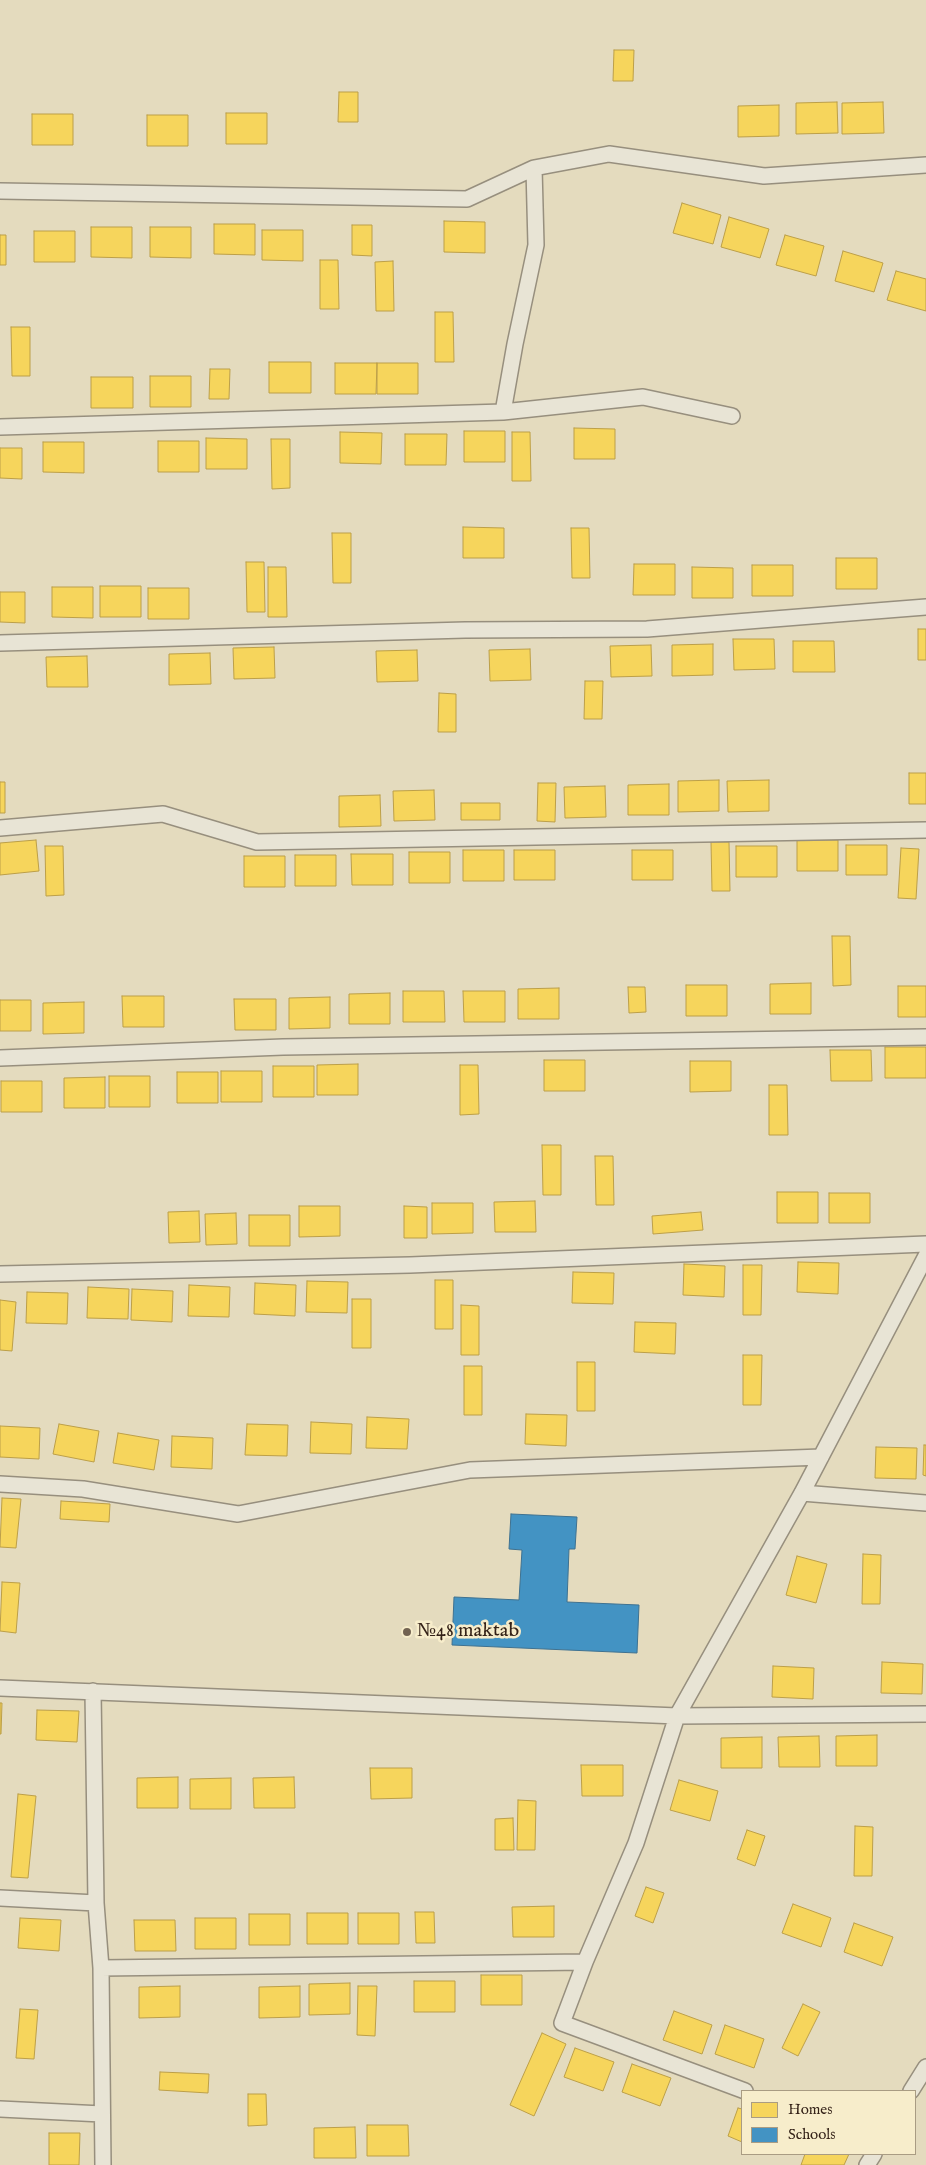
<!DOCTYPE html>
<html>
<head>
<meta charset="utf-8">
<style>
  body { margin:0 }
  #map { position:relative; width:926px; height:2165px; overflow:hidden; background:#e4dbbe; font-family:"IM FELL English",serif }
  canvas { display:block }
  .legend { position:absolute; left:741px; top:2090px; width:175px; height:65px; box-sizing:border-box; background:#f7edcb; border:1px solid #a99c83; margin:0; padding:6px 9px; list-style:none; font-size:15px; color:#342218 }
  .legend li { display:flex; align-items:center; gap:10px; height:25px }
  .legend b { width:25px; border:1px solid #a99c83 }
</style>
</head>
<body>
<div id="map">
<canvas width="926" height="2165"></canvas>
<ul class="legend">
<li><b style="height:14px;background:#f6d55c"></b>Homes</li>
<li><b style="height:14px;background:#4393c3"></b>Schools</li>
</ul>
</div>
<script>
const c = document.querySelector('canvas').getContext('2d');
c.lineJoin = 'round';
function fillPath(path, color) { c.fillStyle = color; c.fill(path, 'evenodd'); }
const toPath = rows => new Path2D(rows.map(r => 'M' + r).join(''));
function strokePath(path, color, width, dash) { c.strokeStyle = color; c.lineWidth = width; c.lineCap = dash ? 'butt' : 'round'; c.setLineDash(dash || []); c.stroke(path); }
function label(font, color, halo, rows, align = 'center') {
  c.font = font + ' "IM FELL English",serif'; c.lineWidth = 5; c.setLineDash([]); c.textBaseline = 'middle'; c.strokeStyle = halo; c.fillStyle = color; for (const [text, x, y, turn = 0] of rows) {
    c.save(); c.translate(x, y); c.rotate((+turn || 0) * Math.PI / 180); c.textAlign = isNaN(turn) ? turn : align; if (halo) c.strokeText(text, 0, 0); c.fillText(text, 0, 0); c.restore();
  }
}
const homes = toPath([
  [614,50,634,50,633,81,613,81,614,50],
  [339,92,358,92,358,122,338,122,339,92],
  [837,102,838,133,796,134,796,103,837,102],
  [883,102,884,133,842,134,842,103,883,102],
  [779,105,779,136,738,137,738,106,779,105],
  [226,113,267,113,267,144,226,144,226,113],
  [32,114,73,114,73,145,32,145,32,114],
  [147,115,188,115,188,146,147,146,147,115],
  [682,203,721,215,713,244,673,233,682,203],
  [729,217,769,229,760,258,721,247,729,217],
  [444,221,485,222,485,253,444,252,444,221],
  [214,224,255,224,255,255,214,254,214,224],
  [352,225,372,225,372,256,352,255,352,225],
  [91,227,132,227,132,258,91,257,91,227],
  [150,227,191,227,191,258,150,257,150,227],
  [262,230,303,230,303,261,262,260,262,230],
  [34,231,75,231,75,262,34,262,34,231],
  [0,235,6,235,6,265,0,265,0,235],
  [785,235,824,246,816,276,776,265,785,235],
  [843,251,883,263,874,292,835,281,843,251],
  [320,260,338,260,339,309,320,309,320,260],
  [393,261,394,311,376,311,375,262,393,261],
  [896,271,926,279,926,311,887,300,896,271],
  [435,312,453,312,454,362,435,362,435,312],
  [11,327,30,327,30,376,12,376,11,327],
  [269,362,311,362,311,393,269,393,269,362],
  [335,363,377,363,376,394,335,394,335,363],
  [377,363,418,363,418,394,377,394,377,363],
  [210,369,230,369,229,399,209,399,210,369],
  [150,376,191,376,191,407,150,407,150,376],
  [91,377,133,377,133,408,91,408,91,377],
  [574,428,615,429,615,459,574,459,574,428],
  [464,431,505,431,505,462,464,462,464,431],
  [340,432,382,433,381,464,340,463,340,432],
  [512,432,530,432,531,481,512,481,512,432],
  [405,434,447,434,446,465,405,465,405,434],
  [206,438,247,439,247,469,206,469,206,438],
  [271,439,290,439,290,488,272,489,271,439],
  [158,441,199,441,199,472,158,472,158,441],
  [43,442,84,442,84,473,43,472,43,442],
  [0,448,22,448,22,479,0,478,0,448],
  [463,527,504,528,504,558,463,558,463,527],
  [571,528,589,528,590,578,572,578,571,528],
  [332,533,351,533,351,583,333,583,332,533],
  [836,558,877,558,877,589,836,589,836,558],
  [246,562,264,562,265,612,247,612,246,562],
  [634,564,675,564,675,595,633,595,634,564],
  [752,565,793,565,793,596,752,596,752,565],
  [268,567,286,567,287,617,268,617,268,567],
  [692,567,733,568,733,598,692,598,692,567],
  [100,586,141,586,141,617,100,617,100,586],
  [52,587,93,587,93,618,52,617,52,587],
  [148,588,189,588,189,619,148,619,148,588],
  [0,592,25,592,25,623,0,622,0,592],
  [918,629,926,629,926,660,918,660,918,629],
  [733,639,774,639,775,669,734,670,733,639],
  [793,641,834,641,835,672,793,672,793,641],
  [713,644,713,675,672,676,672,645,713,644],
  [651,645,652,676,611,677,610,646,651,645],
  [274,647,275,678,234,679,233,648,274,647],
  [530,649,531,680,490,681,489,650,530,649],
  [417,650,418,681,377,682,376,651,417,650],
  [210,653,211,684,169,685,169,654,210,653],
  [87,656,88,687,47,687,46,657,87,656],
  [585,681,603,681,602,719,584,719,585,681],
  [439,693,456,694,456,732,438,732,439,693],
  [909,773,926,773,926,804,909,804,909,773],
  [719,780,719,811,678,812,678,781,719,780],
  [769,780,769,811,728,812,727,781,769,780],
  [0,782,5,782,5,813,0,813,0,782],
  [538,783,556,783,555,822,537,821,538,783],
  [669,784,669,815,628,815,628,785,669,784],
  [605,786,606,817,565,818,564,787,605,786],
  [434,790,435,820,394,821,393,791,434,790],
  [380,795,381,826,339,827,339,796,380,795],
  [461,803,500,803,500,820,461,820,461,803],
  [36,840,39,871,0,875,0,843,36,840],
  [797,840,838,840,838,871,797,871,797,840],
  [711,842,729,842,730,891,712,891,711,842],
  [846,845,887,845,887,875,846,875,846,845],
  [45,846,63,846,64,895,46,896,45,846],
  [736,846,777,846,777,877,736,877,736,846],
  [901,848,919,849,916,899,898,898,901,848],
  [463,850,504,850,504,881,463,881,463,850],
  [514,850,555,850,555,880,514,880,514,850],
  [632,850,673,850,673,880,632,880,632,850],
  [409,852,450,852,450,883,409,883,409,852],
  [351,854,393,854,393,885,352,885,351,854],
  [295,855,336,855,336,886,295,886,295,855],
  [244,856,285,856,285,887,244,887,244,856],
  [832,936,850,936,851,985,833,986,832,936],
  [811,983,811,1014,770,1014,770,984,811,983],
  [686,985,727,985,727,1016,686,1016,686,985],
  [898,986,926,986,926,1017,898,1017,898,986],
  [628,987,645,987,646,1012,629,1013,628,987],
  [559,988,559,1019,518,1019,518,989,559,988],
  [403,991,444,991,445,1022,403,1022,403,991],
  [463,991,505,991,505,1022,464,1022,463,991],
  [390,993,390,1024,349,1024,349,994,390,993],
  [122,996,164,996,164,1027,123,1027,122,996],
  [330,997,330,1028,289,1029,289,998,330,997],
  [234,999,276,999,276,1030,235,1030,234,999],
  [0,1000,31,1000,31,1031,0,1031,0,1000],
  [84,1002,84,1033,43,1034,43,1003,84,1002],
  [885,1047,926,1047,926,1078,885,1078,885,1047],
  [830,1050,871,1050,872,1081,831,1081,830,1050],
  [544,1060,585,1060,585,1091,544,1091,544,1060],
  [690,1061,731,1061,731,1091,690,1092,690,1061],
  [358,1064,358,1095,317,1095,317,1065,358,1064],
  [460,1065,478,1065,479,1114,460,1115,460,1065],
  [273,1066,314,1066,314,1097,273,1097,273,1066],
  [221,1071,262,1071,262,1102,221,1102,221,1071],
  [177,1072,218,1072,218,1103,177,1103,177,1072],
  [109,1076,150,1076,150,1107,109,1107,109,1076],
  [105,1077,105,1108,64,1108,64,1078,105,1077],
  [1,1081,42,1081,42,1112,1,1112,1,1081],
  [769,1085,787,1085,788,1135,769,1135,769,1085],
  [542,1145,561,1145,561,1195,543,1195,542,1145],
  [595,1156,613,1156,614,1205,596,1205,595,1156],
  [777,1192,818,1192,818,1223,777,1223,777,1192],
  [829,1193,870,1193,870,1223,829,1223,829,1193],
  [535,1201,536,1232,495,1232,494,1202,535,1201],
  [432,1203,473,1203,473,1233,432,1234,432,1203],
  [299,1206,340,1206,340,1236,299,1237,299,1206],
  [404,1206,427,1207,427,1238,404,1238,404,1206],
  [199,1211,200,1242,169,1243,168,1212,199,1211],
  [701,1212,703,1230,653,1234,652,1216,701,1212],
  [236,1213,237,1244,206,1245,205,1214,236,1213],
  [249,1215,290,1215,290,1246,249,1246,249,1215],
  [798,1262,839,1263,838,1294,797,1292,798,1262],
  [684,1264,725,1266,724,1297,683,1295,684,1264],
  [743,1265,762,1265,761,1315,743,1315,743,1265],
  [573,1272,614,1273,613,1304,572,1303,573,1272],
  [435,1280,453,1280,453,1329,435,1329,435,1280],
  [307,1281,348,1282,347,1313,306,1312,307,1281],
  [255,1283,296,1285,295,1316,254,1314,255,1283],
  [189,1285,230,1287,229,1317,188,1316,189,1285],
  [88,1287,129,1289,128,1319,87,1318,88,1287],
  [132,1289,173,1291,172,1322,131,1320,132,1289],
  [27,1292,68,1293,67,1324,26,1323,27,1292],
  [352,1299,371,1299,371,1348,352,1348,352,1299],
  [0,1300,16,1302,12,1351,0,1350,0,1300],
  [461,1305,479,1306,479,1355,461,1355,461,1305],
  [635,1322,676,1323,675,1354,634,1352,635,1322],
  [743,1355,762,1355,761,1405,743,1405,743,1355],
  [577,1362,595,1362,595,1411,577,1411,577,1362],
  [464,1366,482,1366,482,1415,464,1415,464,1366],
  [526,1414,567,1415,566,1446,525,1444,526,1414],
  [367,1417,409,1419,407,1449,366,1448,367,1417],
  [311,1422,352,1424,351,1454,310,1453,311,1422],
  [59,1424,99,1431,94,1462,53,1454,59,1424],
  [247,1424,288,1425,287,1456,245,1455,247,1424],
  [0,1426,40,1428,39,1459,0,1457,0,1426],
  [118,1433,159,1440,154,1470,113,1463,118,1433],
  [172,1436,213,1438,212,1469,171,1467,172,1436],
  [924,1445,926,1445,926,1476,923,1475,924,1445],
  [876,1447,917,1448,916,1479,875,1478,876,1447],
  [2,1498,21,1499,16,1548,0,1547,2,1498],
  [61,1501,110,1504,109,1522,60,1519,61,1501],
  [863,1554,881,1555,880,1604,862,1604,863,1554],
  [797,1556,827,1564,816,1603,786,1595,797,1556],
  [2,1582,20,1583,16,1633,0,1631,2,1582],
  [882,1662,923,1664,922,1694,881,1693,882,1662],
  [773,1666,814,1668,813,1699,772,1697,773,1666],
  [0,1703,2,1703,1,1734,0,1734,0,1703],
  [37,1710,79,1711,77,1742,36,1740,37,1710],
  [877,1735,877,1766,836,1766,836,1736,877,1735],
  [819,1736,820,1767,779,1767,778,1737,819,1736],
  [762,1737,762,1768,721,1768,721,1738,762,1737],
  [581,1765,623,1765,623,1796,582,1796,581,1765],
  [370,1768,412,1768,412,1798,371,1799,370,1768],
  [178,1777,178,1808,137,1808,137,1778,178,1777],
  [294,1777,295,1808,254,1808,253,1778,294,1777],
  [231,1778,231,1809,190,1809,190,1779,231,1778],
  [679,1780,718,1791,710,1821,670,1810,679,1780],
  [18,1794,36,1796,28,1878,11,1877,18,1794],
  [518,1800,536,1801,535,1850,517,1850,518,1800],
  [513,1818,514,1850,495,1850,495,1819,513,1818],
  [855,1826,873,1827,872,1876,854,1876,855,1826],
  [747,1830,765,1836,755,1866,737,1859,747,1830],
  [646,1887,664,1893,653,1923,635,1916,646,1887],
  [793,1904,831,1918,821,1947,782,1933,793,1904],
  [554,1906,554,1937,513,1937,512,1907,554,1906],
  [415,1912,434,1912,435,1943,416,1943,415,1912],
  [307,1913,348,1913,348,1944,307,1944,307,1913],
  [358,1913,399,1913,399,1944,358,1944,358,1913],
  [249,1914,290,1914,290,1945,249,1945,249,1914],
  [20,1918,61,1920,59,1951,18,1948,20,1918],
  [195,1918,236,1918,236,1949,195,1949,195,1918],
  [134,1920,175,1920,176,1951,135,1951,134,1920],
  [854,1923,893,1937,882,1966,844,1952,854,1923],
  [481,1975,522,1975,522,2005,481,2005,481,1975],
  [414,1981,455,1981,455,2012,414,2012,414,1981],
  [350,1983,350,2014,309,2015,309,1984,350,1983],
  [180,1986,180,2017,139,2018,139,1987,180,1986],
  [300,1986,300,2017,259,2018,259,1987,300,1986],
  [358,1986,377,1986,375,2036,357,2035,358,1986],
  [803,2004,820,2012,798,2056,782,2048,803,2004],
  [20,2009,38,2010,34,2059,16,2058,20,2009],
  [674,2011,712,2025,702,2054,663,2040,674,2011],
  [725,2025,764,2039,754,2068,715,2054,725,2025],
  [542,2033,566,2044,534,2116,510,2105,542,2033],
  [575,2048,614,2062,603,2091,564,2077,575,2048],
  [632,2064,671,2078,660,2106,622,2092,632,2064],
  [160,2072,209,2074,208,2093,159,2090,160,2072],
  [248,2094,266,2094,267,2125,248,2126,248,2094],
  [738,2108,742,2109,742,2142,728,2136,738,2108],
  [367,2125,408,2125,409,2156,367,2156,367,2125],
  [355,2127,356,2158,314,2158,314,2128,355,2127],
  [49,2133,80,2133,79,2165,49,2165,49,2133],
  [805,2154,849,2154,844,2165,801,2165,805,2154]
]);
const schools = toPath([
  [511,1514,577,1517,575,1549,569,1549,567,1602,639,1605,637,1653,452,1645,454,1597,519,1600,522,1550,509,1549,511,1514]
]);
const street = toPath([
  [0,191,467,199,534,168,609,154,764,176,926,165],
  [503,412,515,344,536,245,534,168],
  [0,427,503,412,643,397,732,416],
  [0,643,465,630,647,629,926,607],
  [0,828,163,814,257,842,926,830],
  [0,1058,283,1047,926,1037],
  [0,1274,410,1265,926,1244],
  [0,1484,83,1489,238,1514,470,1470,821,1457],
  [802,1493,926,1503],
  [0,1688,677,1716,926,1714],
  [93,1691,96,1903,101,1968,103,2165],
  [0,1898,96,1903],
  [101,1968,585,1962],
  [745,2091,562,2023,585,1962,636,1843,677,1716,802,1493,926,1256],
  [911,2091,926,2067],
  [0,2109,102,2114],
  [867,2165,874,2154]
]);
const markers = [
  [407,1632,5,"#726352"]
];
const poiNames = [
  ["№48 maktab",417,1632]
];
fillPath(homes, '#f6d55c');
strokePath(homes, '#bc9f48', 1);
fillPath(schools, '#4393c3');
strokePath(schools, '#3e7190', 1);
strokePath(street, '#978f7e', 18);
strokePath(street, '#e8e4d5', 15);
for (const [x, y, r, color] of markers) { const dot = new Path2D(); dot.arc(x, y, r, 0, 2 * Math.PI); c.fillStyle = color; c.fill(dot); strokePath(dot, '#f7edcb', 2); }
label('20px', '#342218', '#f7edcb', poiNames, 'left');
</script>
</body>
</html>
